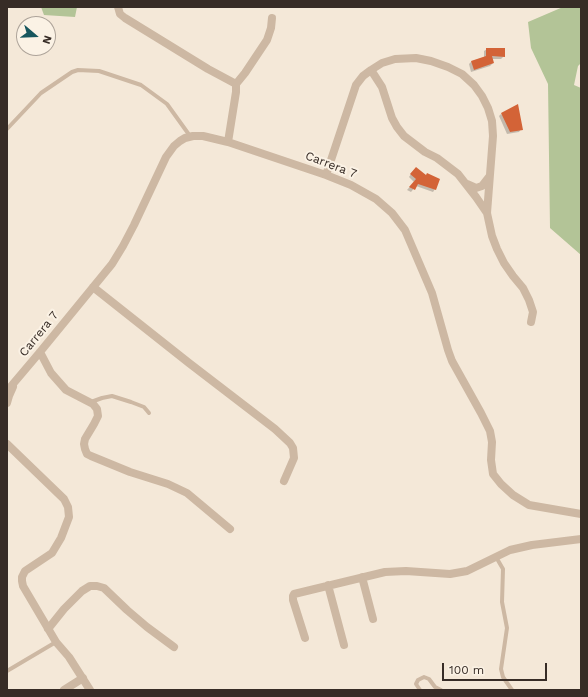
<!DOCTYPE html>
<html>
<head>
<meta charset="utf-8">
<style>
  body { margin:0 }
  #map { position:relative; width:588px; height:697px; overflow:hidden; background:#f4e8d8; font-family:"Work Sans",sans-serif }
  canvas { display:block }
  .frame { position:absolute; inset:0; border:8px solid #372c26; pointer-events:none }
  .north { position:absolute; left:16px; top:16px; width:40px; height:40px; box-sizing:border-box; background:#fbf2e5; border:1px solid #ada399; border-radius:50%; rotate:109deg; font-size:11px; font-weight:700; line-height:16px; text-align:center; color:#372c26 }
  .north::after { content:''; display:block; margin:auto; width:14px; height:18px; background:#17565d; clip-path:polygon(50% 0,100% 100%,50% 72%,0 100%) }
  .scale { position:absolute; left:442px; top:663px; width:105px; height:18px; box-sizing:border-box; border:2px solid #372c26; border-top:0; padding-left:5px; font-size:12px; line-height:14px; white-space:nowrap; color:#372c26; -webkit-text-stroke:3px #fbf2e5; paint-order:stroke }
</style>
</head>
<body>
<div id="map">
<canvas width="588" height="697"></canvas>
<div class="frame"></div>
<div class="north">N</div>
<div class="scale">100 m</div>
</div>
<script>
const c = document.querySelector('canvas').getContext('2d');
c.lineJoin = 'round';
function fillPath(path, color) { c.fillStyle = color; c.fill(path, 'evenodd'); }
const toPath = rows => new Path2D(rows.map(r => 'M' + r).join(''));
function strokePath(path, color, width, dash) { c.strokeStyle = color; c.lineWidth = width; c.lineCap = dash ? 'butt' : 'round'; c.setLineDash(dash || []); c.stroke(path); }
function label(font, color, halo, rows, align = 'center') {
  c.font = font + ' "Work Sans",sans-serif'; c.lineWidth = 4; c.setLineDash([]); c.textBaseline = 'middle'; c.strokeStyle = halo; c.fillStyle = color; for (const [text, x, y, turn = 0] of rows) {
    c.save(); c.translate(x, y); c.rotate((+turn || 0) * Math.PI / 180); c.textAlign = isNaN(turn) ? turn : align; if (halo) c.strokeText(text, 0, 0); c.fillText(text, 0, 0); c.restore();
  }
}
const green = toPath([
  [41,7,77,7,75,17,44,15],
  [563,7,581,7,581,63,578,66,574,85,581,88,581,255,550,228,548,84,531,48,528,22]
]);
const shadow = toPath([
  [487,49,504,56,501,59,492,59,493,63,490,66,471,72,469,64,471,62,484,58,484,51],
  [501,114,521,129,519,132,507,134,499,116],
  [413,171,435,189,433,192,416,186,411,192,407,190,414,182,409,177]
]);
const building = toPath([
  [486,48,505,48,505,57,492,56,494,63,474,70,471,61,486,56],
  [518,104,523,130,510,132,501,113],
  [416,167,426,175,427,173,440,179,436,190,418,184,415,190,409,187,416,179,410,174]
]);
const lane = toPath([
  [7,129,41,93,72,72,78,70,99,71,141,85,167,104,190,136],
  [91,402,102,398,112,396,131,402,144,407,149,413],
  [496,557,503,569,502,602,507,628,501,669,503,677,512,690],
  [7,671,56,642],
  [420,690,416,684,418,680,424,677,429,679,435,687,441,690]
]);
const street = toPath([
  [118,7,120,14,125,18,208,69,236,84],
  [371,70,382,87,392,118,397,127,404,136,425,152,437,158,458,174,476,197,487,213],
  [228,142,236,92,236,84,245,73,267,40,271,28,272,18],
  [326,175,356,85,363,76,371,70,382,63,395,59,416,58,431,61,448,67,462,74,474,85,482,96,488,108,492,121,493,136,487,213,492,236,497,249,504,263,513,276,523,288,529,300,533,312,531,322],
  [467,184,476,188,482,186,489,177],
  [93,287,189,363,275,429,290,443,293,448,294,458,284,481],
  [40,352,51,373,66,390,93,404,97,409,98,416,94,424,85,439,84,444,85,449,87,454,91,456,130,472,168,484,187,493,230,529],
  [7,391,40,352,112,264,123,246,134,225,166,157,174,146,180,141,185,138,193,136,203,136,228,142,326,175,351,185,376,199,392,213,405,230,432,293,448,350,452,361,481,413,490,431,492,442,491,460,493,474,501,484,513,495,529,505,581,514],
  [7,403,9,396,13,387],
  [7,444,64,499,68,507,69,517,61,538,52,553,25,571,22,577,22,581,23,586,56,642,69,657,90,690],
  [362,577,373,619],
  [328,585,344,645],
  [48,629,64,609,82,591,90,586,97,586,104,588,127,610,147,627,174,647],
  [305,638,293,600,293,596,294,594,385,572,406,571,450,574,467,571,510,550,532,545,581,539],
  [64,690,83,678]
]);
const streetNames = [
  ["Carrera 7",331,165,21],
  ["Carrera 7",39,334,-51]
];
fillPath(green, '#b3c497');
fillPath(shadow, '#0003');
fillPath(building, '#d36337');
strokePath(lane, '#cdb8a3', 4);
strokePath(street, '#cdb8a3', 8);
label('12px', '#372c26', '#fbf2e5', streetNames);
</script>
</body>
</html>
